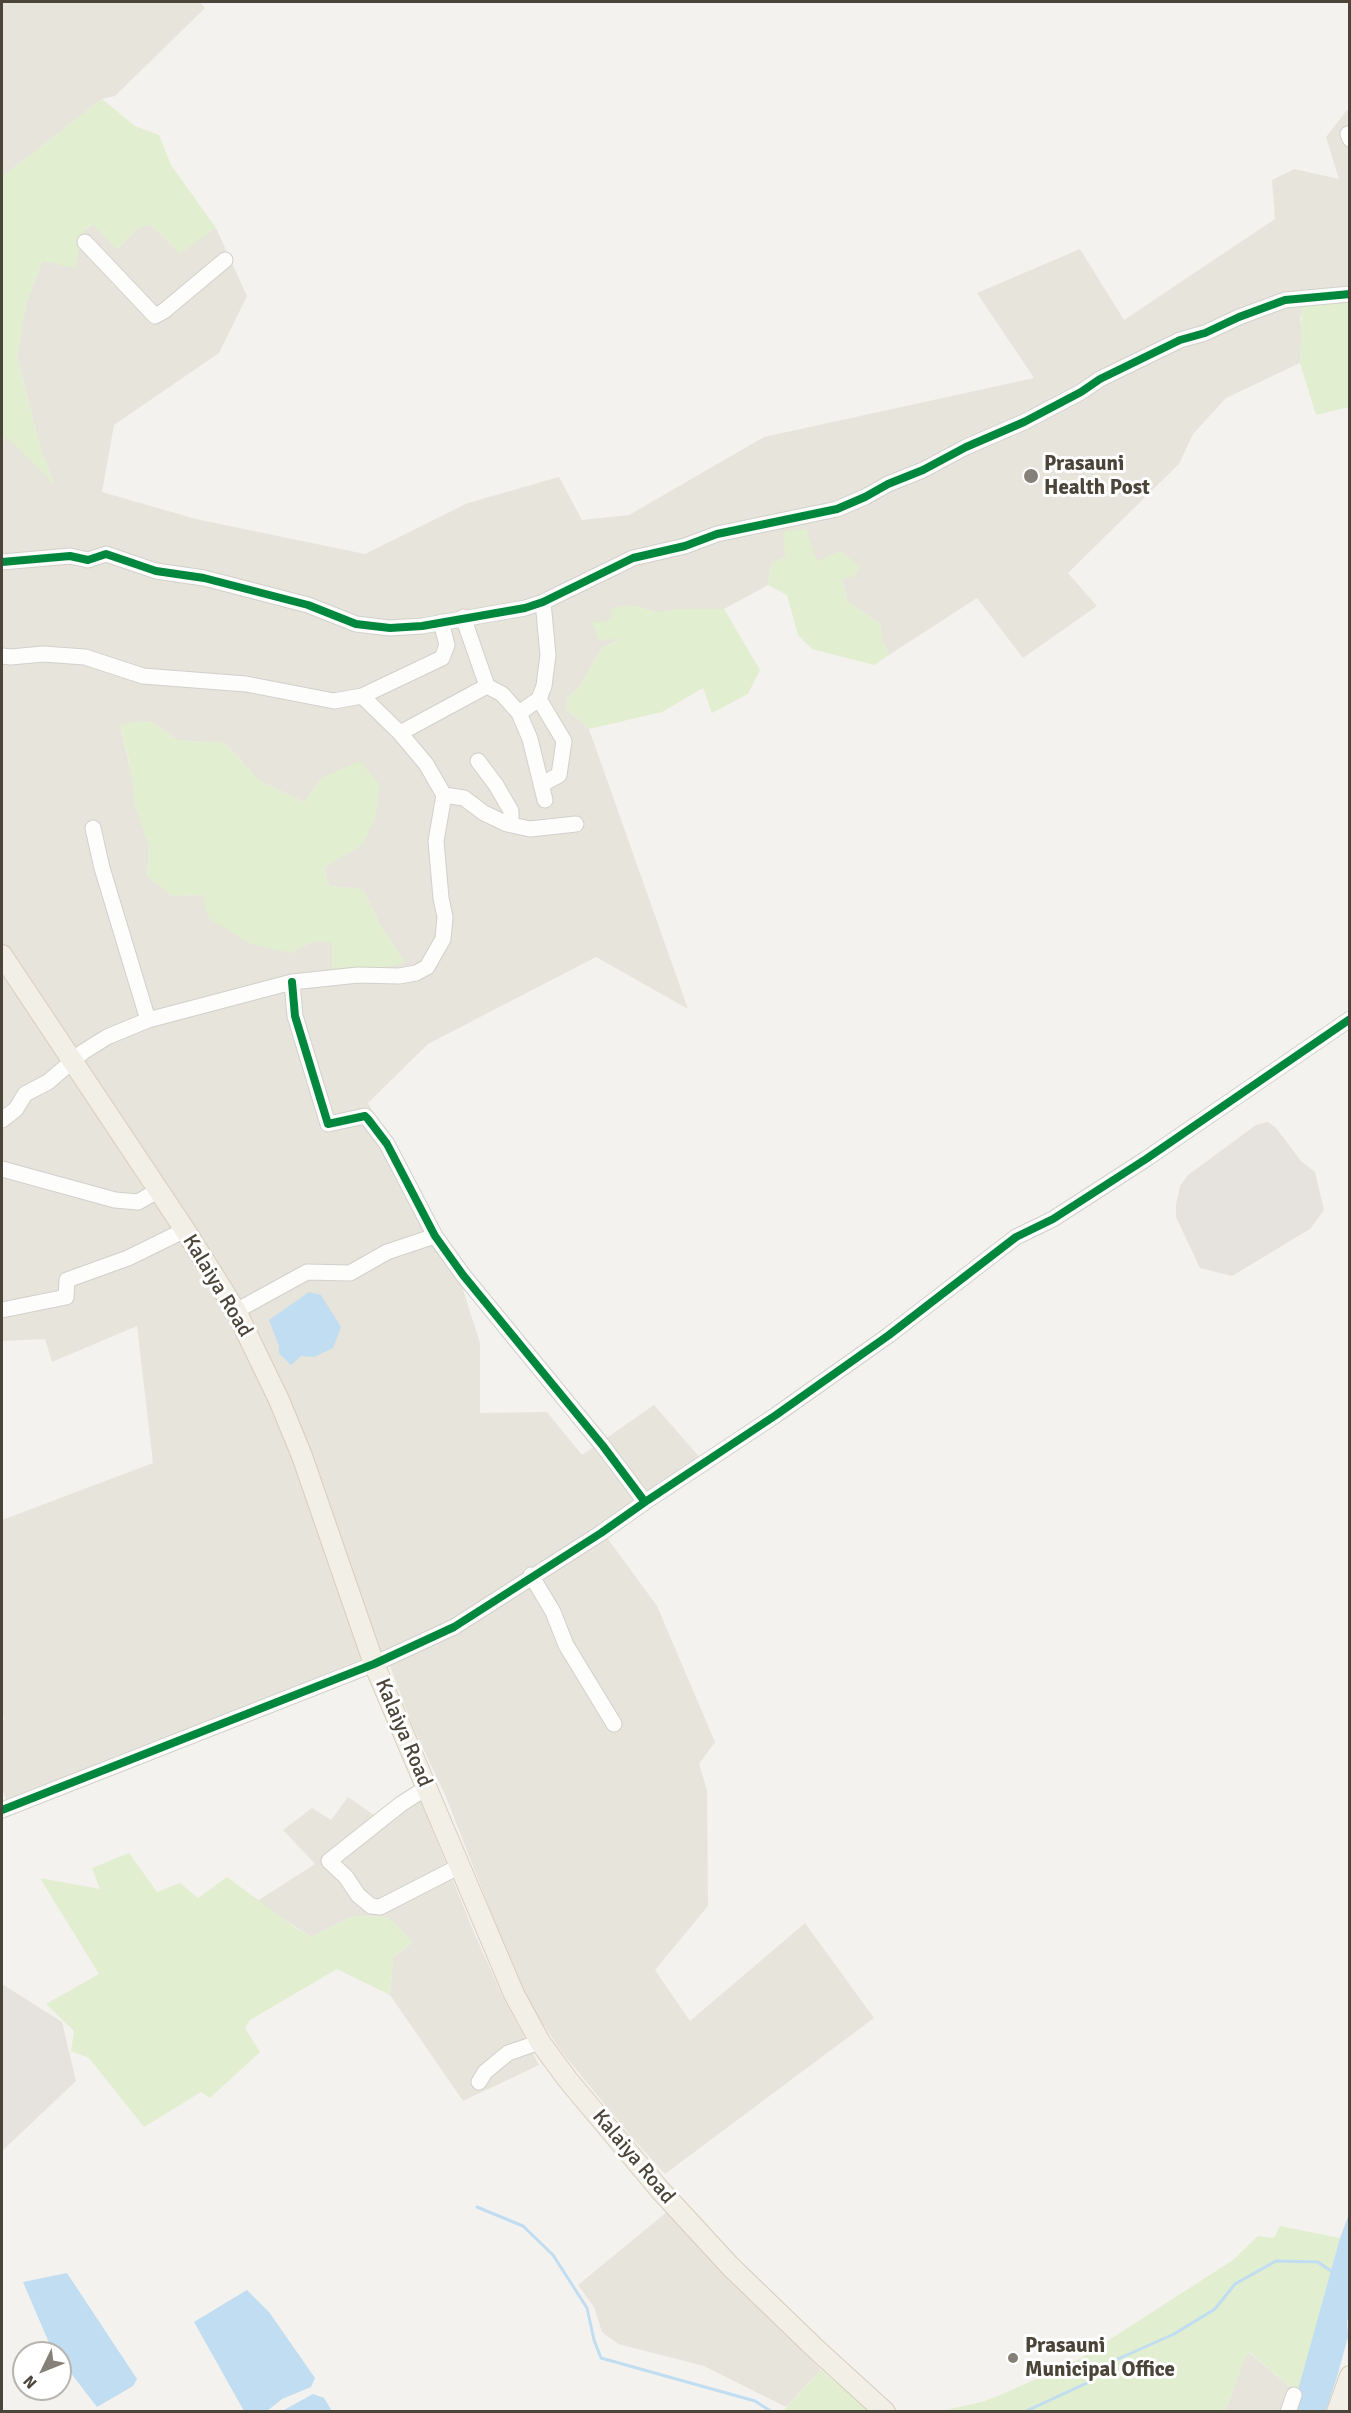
<!DOCTYPE html>
<html>
<head>
<meta charset="utf-8">
<style>
  body { margin:0 }
  #map { position:relative; width:1351px; height:2413px; overflow:hidden; background:#f4f2ee; font-family:Signika,sans-serif }
  canvas { display:block }
  .frame { position:absolute; inset:0; border:3px solid #4b4439; pointer-events:none }
  .north { position:absolute; left:12px; top:2341px; width:60px; height:60px; box-sizing:border-box; background:#fff; border:2px solid #b7b4b0; border-radius:50%; rotate:227deg; font-size:16px; font-weight:700; line-height:24px; text-align:center; color:#4b4439 }
  .north::after { content:''; display:block; margin:auto; width:21px; height:27px; background:#868178; clip-path:polygon(50% 0,100% 100%,50% 72%,0 100%) }
</style>
</head>
<body>
<div id="map">
<canvas width="1351" height="2413"></canvas>
<div class="frame"></div>
<div class="north">N</div>
</div>
<script>
const c = document.querySelector('canvas').getContext('2d');
c.lineJoin = 'round';
function fillPath(path, color) { c.fillStyle = color; c.fill(path, 'evenodd'); }
const toPath = rows => new Path2D(rows.map(r => 'M' + r).join(''));
function strokePath(path, color, width, dash) { c.strokeStyle = color; c.lineWidth = width; c.lineCap = dash ? 'butt' : 'round'; c.setLineDash(dash || []); c.stroke(path); }
function label(font, color, halo, rows, align = 'center') {
  c.font = font + ' Signika,sans-serif'; c.lineWidth = 6; c.setLineDash([]); c.textBaseline = 'middle'; c.strokeStyle = halo; c.fillStyle = color; for (const [text, x, y, turn = 0] of rows) {
    c.save(); c.translate(x, y); c.rotate((+turn || 0) * Math.PI / 180); c.textAlign = isNaN(turn) ? turn : align; if (halo) c.strokeText(text, 0, 0); c.fillText(text, 0, 0); c.restore();
  }
}
const residential = toPath([
  [2,2,200,2,205,8,115,96,102,99,2,177],
  [1347,110,1349,110,1349,296,1300,316,1302,332,1300,363,1226,398,1193,434,1179,464,1068,573,1097,606,1023,658,977,598,889,655,882,639,880,624,847,601,842,578,817,561,785,558,772,562,768,585,724,609,679,609,656,613,636,606,623,638,602,648,579,687,568,698,566,709,589,729,688,1009,596,957,428,1044,368,1103,453,1258,480,1343,480,1413,547,1412,582,1455,654,1405,709,1468,605,1535,657,1606,715,1742,699,1764,707,1790,708,1906,655,1970,690,2021,805,1923,874,2018,665,2174,633,2139,561,2051,524,1997,446,1797,412,1725,384,1650,118,1758,6,1800,2,1788,2,1720,4,1719,2,1712,2,1520,153,1463,137,1326,52,1362,45,1339,2,1341,2,445,7,436,54,483,41,451,17,357,26,304,42,261,93,224,117,249,137,229,151,224,180,253,216,228,247,296,219,353,114,425,102,492,196,519,365,554,468,503,559,477,582,520,629,515,764,437,1034,378,977,293,1080,249,1124,320,1275,219,1272,180,1294,169,1339,179,1326,137],
  [150,721,177,740,224,743,260,781,304,802,323,777,363,844,324,867,329,886,363,889,379,923,405,962,332,971,333,942,311,942,291,953,203,895,172,896,147,876,149,847,120,725],
  [416,1789,475,1935,504,1999,539,2065,463,2101,390,1995,393,1957,413,1942,387,1917,353,1916,311,1937,257,1901,315,1864,283,1830,312,1808,331,1820,348,1797,377,1817],
  [668,2211,821,2370,786,2407,704,2366,618,2344,602,2332,594,2307,578,2285],
  [1247,2351,1298,2393,1284,2411,1225,2412]
]);
const industrial = toPath([
  [1268,1122,1276,1128,1301,1161,1315,1172,1324,1210,1310,1229,1232,1276,1200,1268,1176,1217,1176,1204,1180,1186,1188,1175,1256,1125],
  [2,1984,62,2022,76,2081,2,2151]
]);
const green = toPath([
  [102,99,135,126,159,135,171,165,216,228,180,254,151,224,137,229,117,249,92,224,81,233,76,268,42,261,26,304,17,357,41,451,55,485,7,437,2,445,2,177],
  [1349,296,1349,407,1316,415,1300,363,1302,303],
  [806,529,817,561,840,551,860,566,855,576,842,579,847,601,880,624,882,639,889,655,874,665,812,649,798,635,787,595,768,585,772,562,785,558,783,532],
  [623,606,636,606,656,613,679,609,724,609,760,670,748,694,712,713,703,688,662,712,589,729,566,709,568,698,579,687,602,648,621,639,599,640,592,623,612,620,611,609],
  [150,721,177,740,224,743,260,781,304,802,323,777,360,761,380,785,375,818,363,844,324,868,329,886,363,889,379,923,405,962,379,969,332,971,332,942,311,942,291,953,251,944,208,918,203,895,172,896,147,876,149,847,135,805,130,765,120,724],
  [129,1853,157,1892,180,1883,198,1898,227,1877,296,1928,311,1937,353,1916,387,1917,413,1942,393,1957,390,1995,337,1969,250,2020,245,2028,260,2052,210,2098,201,2092,144,2127,89,2058,71,2051,74,2031,46,2004,99,1974,40,1878,100,1889,92,1868],
  [1280,2226,1340,2238,1298,2393,1248,2351,1225,2411,937,2412,982,2402,1005,2393,1078,2360,1233,2260,1258,2236,1274,2238],
  [821,2370,871,2411,782,2412]
]);
const water = toPath([
  [309,1292,321,1295,341,1327,333,1348,314,1357,301,1356,291,1365,279,1353,279,1346,269,1320],
  [1349,2214,1349,2314,1347,2322,1348,2337,1337,2377,1326,2411,1292,2412,1340,2238],
  [67,2273,137,2379,133,2386,97,2407,60,2359,60,2353,56,2353,50,2345,23,2282],
  [247,2290,269,2312,315,2378,311,2387,282,2399,267,2411,244,2411,194,2322],
  [313,2394,324,2398,332,2411,282,2411]
]);
const stream = toPath([
  [477,2207,523,2226,553,2255,587,2308,594,2340,601,2358,755,2401,772,2412],
  [1024,2412,1087,2383,1118,2359,1174,2334,1215,2309,1235,2284,1276,2261,1318,2262,1334,2273]
]);
const minor = toPath([
  [1348,134,1350,139],
  [85,242,155,316,164,311,225,260],
  [2,562,70,556,88,560,106,554,156,571,204,578,308,605,356,624,390,628,422,626,525,608,543,602,633,558,685,546,717,534,837,509,865,497,888,484,923,470,966,447,1024,422,1081,392,1100,379,1180,340,1205,333,1239,317,1285,300,1350,294],
  [543,602,548,655,544,686,539,699,519,713,530,739,545,800],
  [463,617,487,686],
  [2,656,11,657,43,654,85,657,143,676,246,684,334,701,362,696,442,658,447,645,441,622],
  [539,699,564,741,559,775,542,784],
  [400,733,487,686,502,694,519,713],
  [478,761,496,785,511,811,511,822,507,824],
  [444,795,464,798,484,813,507,824,530,829,576,824],
  [93,828,102,868,148,1020],
  [2,1120,16,1109,25,1094,48,1082,83,1052,107,1037,148,1020,292,982,358,975,399,976,416,973,427,967,443,939,445,917,441,898,436,841,444,795,426,764,400,733,362,696],
  [2,1169,115,1200,138,1202,159,1190],
  [2,1310,66,1297,67,1280,128,1258,185,1230],
  [236,1311,307,1272,350,1273,387,1252,435,1236],
  [645,1502,776,1415,889,1335,1016,1237,1053,1219,1146,1159,1350,1019],
  [531,1575,553,1612,566,1645,614,1724],
  [426,1788,401,1804,329,1861,346,1877,358,1895,371,1906,380,1907,460,1866],
  [2,1810,374,1664,454,1627,601,1533,645,1502,603,1446,463,1275,435,1236,387,1144,368,1119,365,1116,328,1124,295,1016,292,982],
  [479,2082,485,2072,508,2053,540,2042],
  [1288,2412,1294,2395]
]);
const major = toPath([
  [2,955,185,1230,236,1311,279,1400,302,1456,374,1664,514,1994,540,2042,568,2080,660,2190,731,2267,817,2350,885,2412],
  [1337,2412,1350,2376]
]);
const cycleway = toPath([
  [2,562,70,556,88,560,106,554,156,571,204,578,308,605,356,624,390,628,422,626,525,608,543,602,633,558,685,546,717,534,837,509,865,497,888,484,923,470,966,447,1024,422,1081,392,1100,379,1180,340,1205,333,1239,317,1285,300,1350,294],
  [645,1502,776,1415,889,1335,1016,1237,1053,1219,1146,1159,1350,1019],
  [2,1810,374,1664,454,1627,601,1533,645,1502,603,1446,463,1275,435,1236,387,1144,368,1119,365,1116,328,1124,295,1016,292,982]
]);
const markers = [
  [1031,476,8,"#868178"],
  [1013,2358,6,"#868178"]
];
const poiNames = [
  ["Prasauni",1044,464],
  ["Health Post",1044,488],
  ["Prasauni",1025,2346],
  ["Municipal Office",1025,2370]
];
const streetNames = [
  ["Kalaiya Road",217,1286,59],
  ["Kalaiya Road",403,1733,67],
  ["Kalaiya Road",633,2157,50]
];
fillPath(residential, '#e7e4dc');
fillPath(industrial, '#e6e2de');
fillPath(green, '#e1eecf');
fillPath(water, '#c0ddf1');
strokePath(stream, '#c0ddf1', 3);
strokePath(minor, '#d2d0cb', 17);
strokePath(major, '#d6cebb', 22);
strokePath(minor, '#fdfdfc', 15);
strokePath(major, '#f2efe6', 20);
strokePath(cycleway, '#00873e', 8);
for (const [x, y, r, color] of markers) { const dot = new Path2D(); dot.arc(x, y, r, 0, 2 * Math.PI); c.fillStyle = color; c.fill(dot); strokePath(dot, '#fff', 2); }
label('bold 21px', '#4b4439', '#fff', poiNames, 'left');
label('21px', '#4b4439', '#fff', streetNames);
</script>
</body>
</html>
